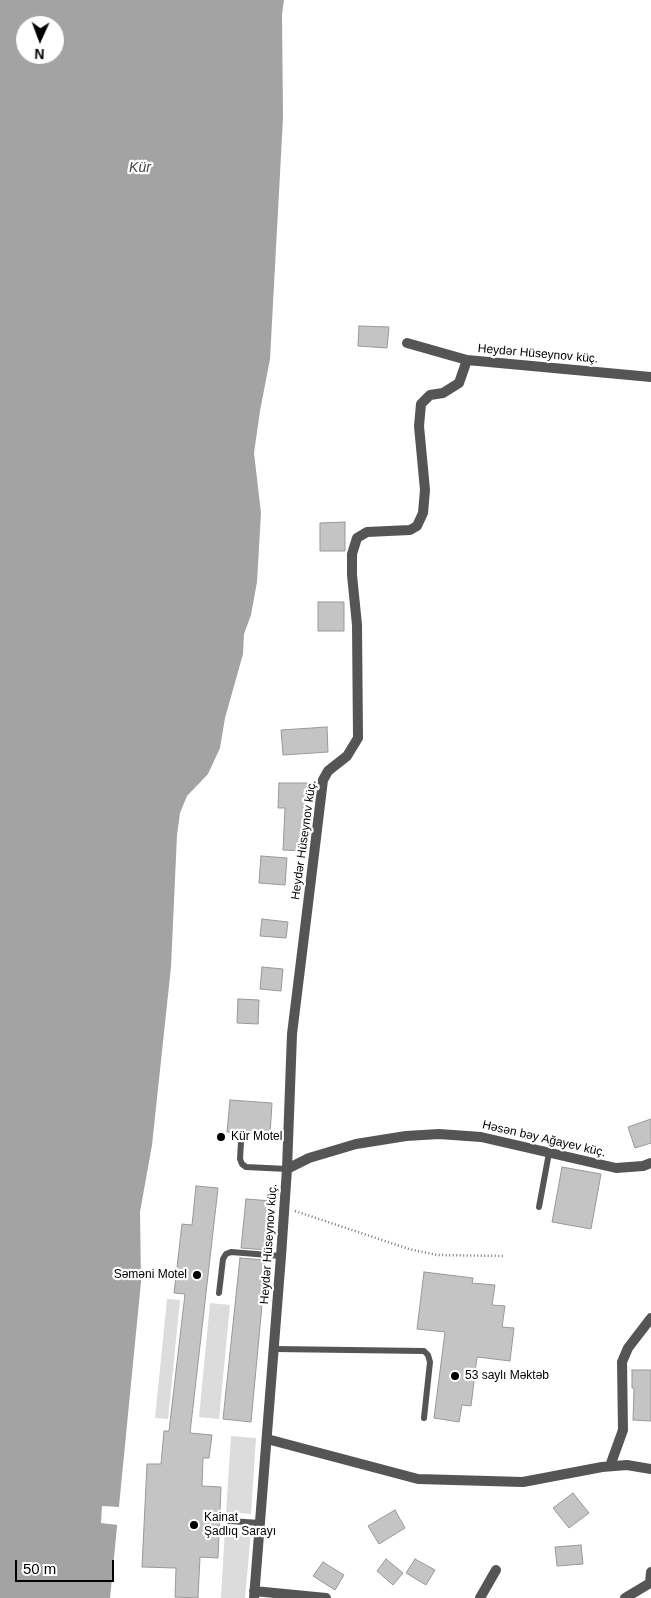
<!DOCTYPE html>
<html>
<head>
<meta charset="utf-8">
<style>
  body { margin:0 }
  #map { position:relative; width:651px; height:1598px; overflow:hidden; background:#fff; font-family:Arial,sans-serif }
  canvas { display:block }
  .north { position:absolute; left:15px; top:15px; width:50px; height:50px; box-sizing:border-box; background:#fff; border:1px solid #999; border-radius:50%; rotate:182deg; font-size:14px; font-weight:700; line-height:20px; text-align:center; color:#000 }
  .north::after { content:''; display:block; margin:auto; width:18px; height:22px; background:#000; clip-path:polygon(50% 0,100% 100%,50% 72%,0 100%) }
  .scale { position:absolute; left:15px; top:1560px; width:99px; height:22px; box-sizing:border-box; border:2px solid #000; border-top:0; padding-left:6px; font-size:15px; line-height:18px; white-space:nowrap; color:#000; -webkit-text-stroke:4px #fff; paint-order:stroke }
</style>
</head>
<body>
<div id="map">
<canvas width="651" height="1598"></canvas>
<div class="north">N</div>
<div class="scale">50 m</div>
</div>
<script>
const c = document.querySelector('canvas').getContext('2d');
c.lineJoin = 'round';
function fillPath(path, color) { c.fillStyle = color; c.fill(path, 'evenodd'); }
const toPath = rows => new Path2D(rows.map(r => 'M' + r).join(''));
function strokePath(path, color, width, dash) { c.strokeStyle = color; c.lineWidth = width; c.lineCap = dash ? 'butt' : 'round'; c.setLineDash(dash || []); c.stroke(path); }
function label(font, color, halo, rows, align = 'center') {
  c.font = font + ' Arial,sans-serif'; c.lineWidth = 4.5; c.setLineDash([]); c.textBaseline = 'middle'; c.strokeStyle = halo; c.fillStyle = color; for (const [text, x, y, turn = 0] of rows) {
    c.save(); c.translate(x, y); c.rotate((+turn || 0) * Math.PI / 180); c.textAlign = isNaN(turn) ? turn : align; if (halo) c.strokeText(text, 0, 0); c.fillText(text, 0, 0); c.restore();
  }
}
const green = toPath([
  [167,1299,180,1300,168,1419,155,1418],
  [210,1303,230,1305,219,1419,199,1417],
  [231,1436,256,1438,251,1514,226,1512],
  [225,1529,251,1532,245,1598,221,1598]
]);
const water = toPath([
  [0,0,284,0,282,14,283,118,270,359,260,411,254,453,261,513,257,582,251,615,244,634,243,654,225,718,220,748,208,774,187,796,180,813,177,835,171,967,152,1145,140,1212,141,1282,110,1598,0,1598],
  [25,25,55,25,55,55,25,55]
]);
const pier = toPath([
  [102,1506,120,1507,118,1525,101,1523]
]);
const building = toPath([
  [359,326,389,327,387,348,358,346,359,326],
  [345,522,345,551,320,551,320,523,345,522],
  [318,602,344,602,344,631,318,631,318,602],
  [327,727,328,752,283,755,281,730,327,727],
  [279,783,307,783,305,851,283,850,285,808,278,808,279,783],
  [261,856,287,858,285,885,259,883,261,856],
  [262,919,288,922,286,938,260,936,262,919],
  [262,967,283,969,281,991,260,989,262,967],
  [238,999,259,1000,258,1024,237,1023,238,999],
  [230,1100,272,1103,270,1135,227,1132,230,1100],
  [651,1119,651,1143,635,1148,628,1127,651,1119],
  [562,1167,601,1174,591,1229,552,1222,562,1167],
  [196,1186,218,1188,190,1433,212,1435,209,1458,203,1458,202,1486,221,1487,218,1558,200,1557,198,1598,175,1597,176,1568,142,1567,147,1464,161,1464,164,1431,169,1431,185,1294,174,1293,182,1224,192,1225,196,1186],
  [246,1199,272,1201,267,1250,241,1248,246,1199],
  [240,1258,265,1260,266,1263,251,1422,223,1419,240,1258],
  [424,1272,473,1278,472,1283,495,1285,492,1305,505,1306,502,1327,514,1328,510,1361,477,1357,471,1406,462,1405,459,1422,434,1418,445,1332,417,1329,424,1272],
  [632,1370,651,1370,651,1421,633,1420,634,1388,632,1388,632,1370],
  [573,1493,589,1513,569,1528,553,1508,573,1493],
  [395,1510,405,1528,379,1544,368,1526,395,1510],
  [581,1545,583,1564,557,1566,555,1547,581,1545],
  [386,1559,403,1573,393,1585,377,1571,386,1559],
  [415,1559,435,1570,426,1585,406,1573,415,1559],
  [323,1562,344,1575,335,1590,313,1576,323,1562]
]);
const path = toPath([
  [295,1211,409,1249,437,1255,505,1256]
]);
const lane = toPath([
  [241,1142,240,1159,242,1164,246,1167,287,1169],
  [539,1207,549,1153],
  [219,1293,223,1259,226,1254,231,1252,281,1256],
  [275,1349,424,1351,428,1355,430,1362,424,1418],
  [229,1521,260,1523]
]);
const street = toPath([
  [407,343,467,360],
  [287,1169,309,1158,356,1144,406,1136,439,1134,481,1137,616,1168,643,1166,651,1163],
  [267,1439,418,1479,523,1482,602,1467,627,1465,651,1469],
  [610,1466,623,1430,622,1362,628,1348,651,1318],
  [254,1591,326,1598],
  [254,1598,281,1256,287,1169,292,1034,308,904,323,780,328,771,347,756,358,738,357,625,352,575,352,554,357,538,367,532,410,530,417,526,423,513,425,490,419,426,421,404,430,395,443,393,459,383,467,360,651,377],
  [480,1598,496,1570],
  [625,1598,650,1583,651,1572]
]);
const markers = [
  [221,1137,5,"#000"],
  [197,1275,5,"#000"],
  [455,1376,5,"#000"],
  [194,1525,5,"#000"]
];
const streetNames = [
  ["Heydər Hüseynov küç.",538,354,5],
  ["Heydər Hüseynov küç.",304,840,-82],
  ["Həsən bəy Ağayev küç.",544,1139,13],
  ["Heydər Hüseynov küç.",269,1244,-86]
];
const poiNames = [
  ["Kür Motel",231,1137],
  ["Səməni Motel",187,1275,"right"],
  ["53 saylı Məktəb",465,1376],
  ["Kainat",204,1518],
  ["Şadlıq Sarayı",204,1532]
];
const waterNames = [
  ["Kür",140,168]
];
fillPath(green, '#dcdcdc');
fillPath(water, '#a3a3a3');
fillPath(pier, '#fff');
fillPath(building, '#c4c4c4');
strokePath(building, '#999', 1);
strokePath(path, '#777', 2.5, [1, 2.5]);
strokePath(lane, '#555', 6);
strokePath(street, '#555', 10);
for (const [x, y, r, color] of markers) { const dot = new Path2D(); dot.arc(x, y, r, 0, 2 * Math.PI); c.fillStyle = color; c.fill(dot); strokePath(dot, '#fff', 2); }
label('12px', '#000', '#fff', streetNames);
label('12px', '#000', '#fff', poiNames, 'left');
label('italic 14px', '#444', '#fff', waterNames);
</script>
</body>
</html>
